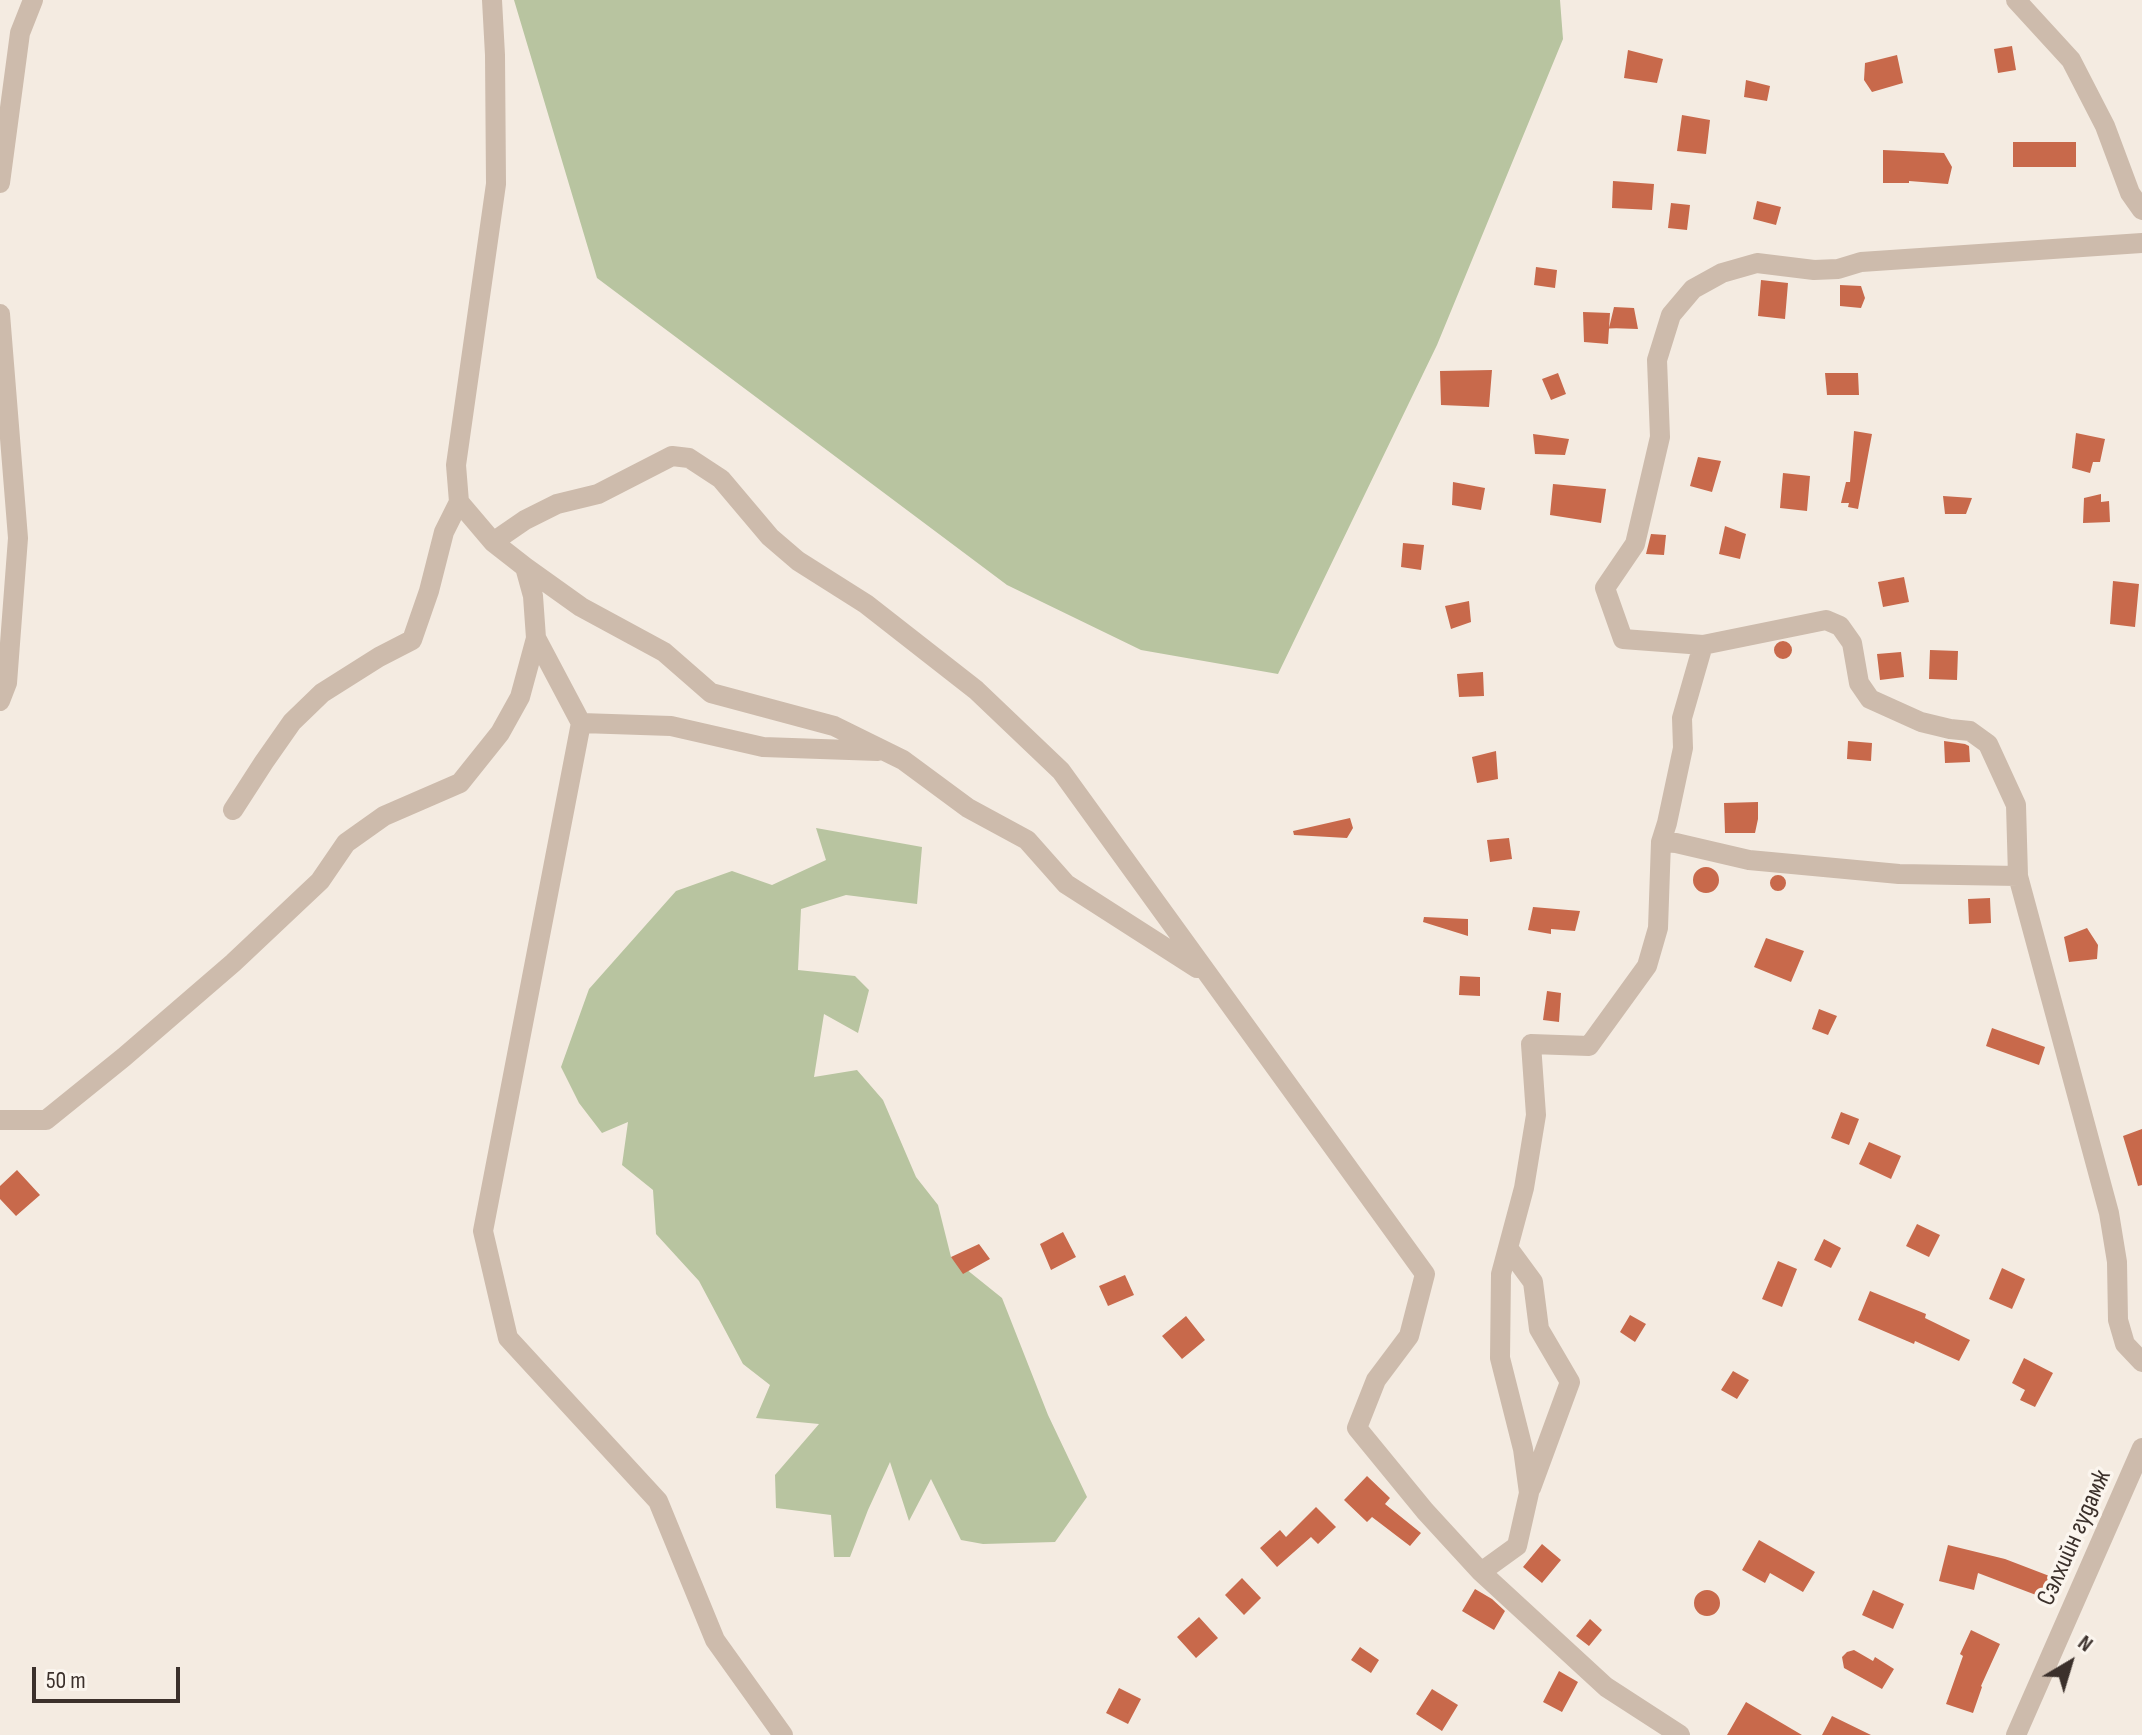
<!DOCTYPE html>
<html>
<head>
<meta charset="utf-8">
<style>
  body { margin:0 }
  #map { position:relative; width:2142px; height:1735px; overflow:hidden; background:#f4ebe1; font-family:"Sofia Sans Condensed",sans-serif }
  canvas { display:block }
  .north { position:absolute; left:2030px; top:1623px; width:80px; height:80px; -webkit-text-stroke:6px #fbf5ee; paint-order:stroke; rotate:38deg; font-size:22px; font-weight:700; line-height:32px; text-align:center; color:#3b302b }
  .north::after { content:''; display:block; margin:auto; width:28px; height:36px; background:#3b302b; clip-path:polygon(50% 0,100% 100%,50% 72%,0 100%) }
  .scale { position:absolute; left:32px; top:1667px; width:148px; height:36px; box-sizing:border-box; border:4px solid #3b302b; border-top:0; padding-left:10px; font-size:24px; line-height:28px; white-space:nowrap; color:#3b302b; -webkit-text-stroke:6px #fbf5ee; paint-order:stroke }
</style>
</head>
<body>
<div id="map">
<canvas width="2142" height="1735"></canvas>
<div class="north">N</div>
<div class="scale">50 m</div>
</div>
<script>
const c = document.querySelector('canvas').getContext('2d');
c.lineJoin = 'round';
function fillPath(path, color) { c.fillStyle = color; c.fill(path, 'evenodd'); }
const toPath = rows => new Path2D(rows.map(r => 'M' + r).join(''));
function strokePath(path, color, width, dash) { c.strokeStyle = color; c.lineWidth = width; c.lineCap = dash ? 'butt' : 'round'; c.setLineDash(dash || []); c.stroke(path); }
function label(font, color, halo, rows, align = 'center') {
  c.font = font + ' "Sofia Sans Condensed",sans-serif'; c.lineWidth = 7; c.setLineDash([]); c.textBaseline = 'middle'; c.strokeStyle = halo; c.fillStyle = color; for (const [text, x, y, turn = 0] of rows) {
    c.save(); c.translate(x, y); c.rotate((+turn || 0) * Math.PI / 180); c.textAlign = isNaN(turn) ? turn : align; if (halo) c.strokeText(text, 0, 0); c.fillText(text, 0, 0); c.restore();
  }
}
const green = toPath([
  [514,0,1560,0,1563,39,1437,345,1278,674,1141,650,1007,585,597,278],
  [816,828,922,847,917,904,846,895,801,909,798,970,855,976,869,990,858,1033,824,1014,814,1077,857,1070,883,1100,916,1177,938,1205,951,1257,1002,1298,1048,1415,1087,1497,1055,1542,983,1544,961,1540,931,1479,909,1521,890,1462,868,1510,850,1557,834,1557,831,1515,776,1508,775,1475,819,1424,756,1418,770,1385,743,1364,699,1281,656,1234,653,1190,622,1165,628,1122,602,1133,579,1103,561,1067,589,989,676,891,732,871,772,885,826,860]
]);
const building = toPath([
  [2012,46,2016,70,1998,73,1994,49],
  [1628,50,1663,59,1657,83,1624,78],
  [1897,55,1903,83,1872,92,1864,80,1865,63],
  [1746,80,1770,86,1767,101,1744,97],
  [1682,115,1710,120,1706,154,1677,151],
  [2013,142,2076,142,2076,167,2013,167],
  [1883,150,1944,153,1952,167,1948,184,1909,181,1909,183,1883,183],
  [1613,181,1654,184,1652,210,1612,208],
  [1757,201,1781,207,1776,225,1753,219],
  [1671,203,1690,205,1687,230,1668,228],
  [1536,267,1557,270,1555,288,1534,285],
  [1761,280,1788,283,1785,319,1758,316],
  [1840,285,1861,286,1865,298,1861,308,1840,306],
  [1614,307,1634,308,1638,329,1609,328],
  [1583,312,1610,313,1608,344,1584,342],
  [1492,370,1489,407,1441,405,1440,371],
  [1558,373,1566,394,1551,400,1542,379],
  [1825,373,1858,373,1859,395,1827,395],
  [1854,431,1872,434,1858,509,1848,507,1849,503,1841,503,1846,482,1850,482],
  [2076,433,2105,439,2100,462,2093,462,2090,473,2072,468],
  [1533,434,1569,439,1565,455,1535,454],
  [1698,457,1721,461,1712,492,1690,486],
  [1783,473,1810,476,1807,511,1780,508],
  [1453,482,1485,488,1481,510,1452,505],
  [1553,484,1606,489,1601,523,1550,515],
  [2101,494,2101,502,2109,501,2110,522,2083,523,2084,498],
  [1943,496,1972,498,1966,514,1945,514],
  [1725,526,1746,534,1740,559,1719,554],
  [1651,534,1666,535,1664,555,1646,554],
  [1403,543,1424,545,1421,570,1401,567],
  [1904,577,1909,602,1883,607,1878,582],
  [2113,581,2139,584,2135,627,2110,624],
  [1469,601,1471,622,1451,629,1445,606],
  '1774 650a9 9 0 1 1 18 0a9 9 0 1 1-18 0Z',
  [1930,650,1958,651,1957,680,1929,679],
  [1901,652,1904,677,1880,680,1877,654],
  [1483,672,1484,696,1459,697,1457,674],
  [1848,741,1872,743,1871,761,1847,759],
  [1944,741,1965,744,1969,746,1970,762,1945,763],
  [1496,751,1498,779,1477,783,1472,757],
  [1758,802,1758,819,1755,833,1725,833,1724,803],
  [1350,818,1353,828,1347,838,1294,835,1293,831],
  [1509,838,1512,859,1490,862,1487,840],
  '1693 880a13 13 0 1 1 26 0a13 13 0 1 1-26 0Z',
  '1770 883a8 8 0 1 1 16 0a8 8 0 1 1-16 0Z',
  [1990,898,1991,923,1969,924,1968,899],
  [1533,907,1580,911,1575,931,1551,929,1551,934,1528,930],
  [1424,917,1468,919,1468,936,1423,922],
  [2087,928,2098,945,2097,959,2069,962,2064,937],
  [1766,938,1804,951,1791,982,1754,967],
  [1460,976,1480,977,1480,996,1459,995],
  [1547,991,1561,993,1559,1022,1543,1020],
  [1819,1009,1837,1016,1828,1035,1812,1029],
  [1992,1028,2045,1047,2039,1065,1986,1046],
  [1841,1112,1859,1119,1849,1145,1831,1138],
  [2142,1129,2142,1185,2138,1186,2123,1136],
  [1869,1142,1901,1156,1891,1179,1859,1164],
  [17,1170,40,1195,16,1216,0,1199,0,1186],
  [1917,1224,1940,1235,1929,1257,1906,1246],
  [1063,1232,1076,1257,1051,1270,1040,1244],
  [1824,1239,1841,1248,1831,1268,1814,1260],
  [979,1244,990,1259,963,1274,951,1257],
  [1778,1261,1797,1269,1782,1307,1762,1299],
  [2002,1268,2025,1279,2012,1309,1989,1299],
  [1125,1275,1134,1295,1108,1306,1099,1286],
  [1870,1291,1926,1314,1925,1318,1970,1340,1959,1361,1915,1341,1914,1344,1858,1320],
  [1630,1315,1646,1324,1635,1342,1620,1332],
  [1186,1316,1205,1340,1182,1359,1162,1336],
  [2024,1358,2053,1373,2035,1407,2020,1400,2025,1390,2012,1383],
  [1733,1371,1749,1380,1737,1399,1721,1390],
  [1367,1476,1390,1498,1385,1504,1421,1533,1410,1546,1372,1517,1367,1522,1344,1500],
  [1316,1507,1336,1527,1318,1544,1311,1537,1277,1567,1260,1548,1280,1530,1286,1537],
  [1759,1540,1815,1572,1803,1592,1770,1573,1765,1583,1742,1570],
  [1542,1544,1561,1560,1542,1583,1523,1567],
  [1948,1545,2005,1559,2052,1577,2044,1598,1978,1573,1974,1590,1939,1581],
  [1242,1578,1261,1598,1244,1615,1225,1595],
  [1475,1589,1492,1599,1505,1611,1494,1630,1462,1611],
  [1873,1590,1904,1604,1893,1629,1862,1615],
  '1694 1603a13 13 0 1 1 26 0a13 13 0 1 1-26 0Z',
  [1199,1617,1218,1638,1196,1658,1177,1637],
  [1590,1619,1602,1630,1589,1646,1576,1636],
  [1971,1630,2000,1644,1981,1686,1982,1687,1973,1713,1946,1704,1963,1656,1960,1654],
  [1360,1647,1379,1660,1371,1673,1351,1660],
  [1854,1650,1873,1661,1875,1657,1894,1669,1882,1689,1844,1668,1842,1657,1847,1652],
  [1559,1671,1578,1682,1562,1712,1543,1702],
  [1119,1688,1141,1699,1128,1724,1106,1713],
  [1432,1689,1458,1705,1442,1731,1416,1714],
  [1746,1702,1802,1735,1727,1735],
  [1832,1716,1871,1735,1822,1735]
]);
const minor = toPath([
  [2016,0,2071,60,2105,126,2130,193,2142,210],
  [0,183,20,33,33,0],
  [2142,243,1861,262,1838,269,1814,270,1757,263,1722,273,1693,289,1671,315,1657,360,1660,437,1635,544,1605,588,1623,639,1703,645,1826,620,1840,626,1852,643,1859,683,1870,699,1921,722,1950,729,1970,731,1988,744,2016,805,2018,876,2109,1213,2117,1262,2118,1320,2125,1344,2142,1362],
  [0,314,18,538,7,683,0,701],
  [493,542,525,520,557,504,598,494,672,456,689,458,721,479,770,537,798,561,866,604,976,690,1061,771,1425,1274,1409,1336,1376,1380,1357,1428,1425,1511,1481,1572,1606,1687,1680,1735],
  [525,567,581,607,664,652,711,693,834,726,903,760,968,808,1027,840,1066,884,1197,968],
  [536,638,581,723,483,1231,508,1338,658,1501,715,1640,783,1735],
  [1703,645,1682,718,1683,748,1667,823,1661,842,1676,843,1749,860,1899,874,2018,876],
  [581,723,671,726,763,747,878,751],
  [233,810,264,762,292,722,322,693,379,657,412,640,429,591,444,532,459,502],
  [0,1120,46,1120,124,1057,233,963,320,881,346,843,384,816,460,783,500,733,520,697,536,638,533,596,525,567,493,542,459,502,456,465,496,184,495,55,492,0],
  [1508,1248,1533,1282,1539,1329,1570,1382,1531,1488],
  [1481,1572,1517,1546,1529,1493,1523,1449,1500,1358,1501,1274,1524,1188,1536,1115,1531,1044,1589,1046,1647,966,1658,928,1661,842],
  [2016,1735,2142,1448]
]);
const streetNames = [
  ["Сэлхийн гудамж",2075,1538,-66]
];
fillPath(green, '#b8c4a0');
fillPath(building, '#c8694b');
strokePath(minor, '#cdbbac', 20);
label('26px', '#3b302b', '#fbf5ee', streetNames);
</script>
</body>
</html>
